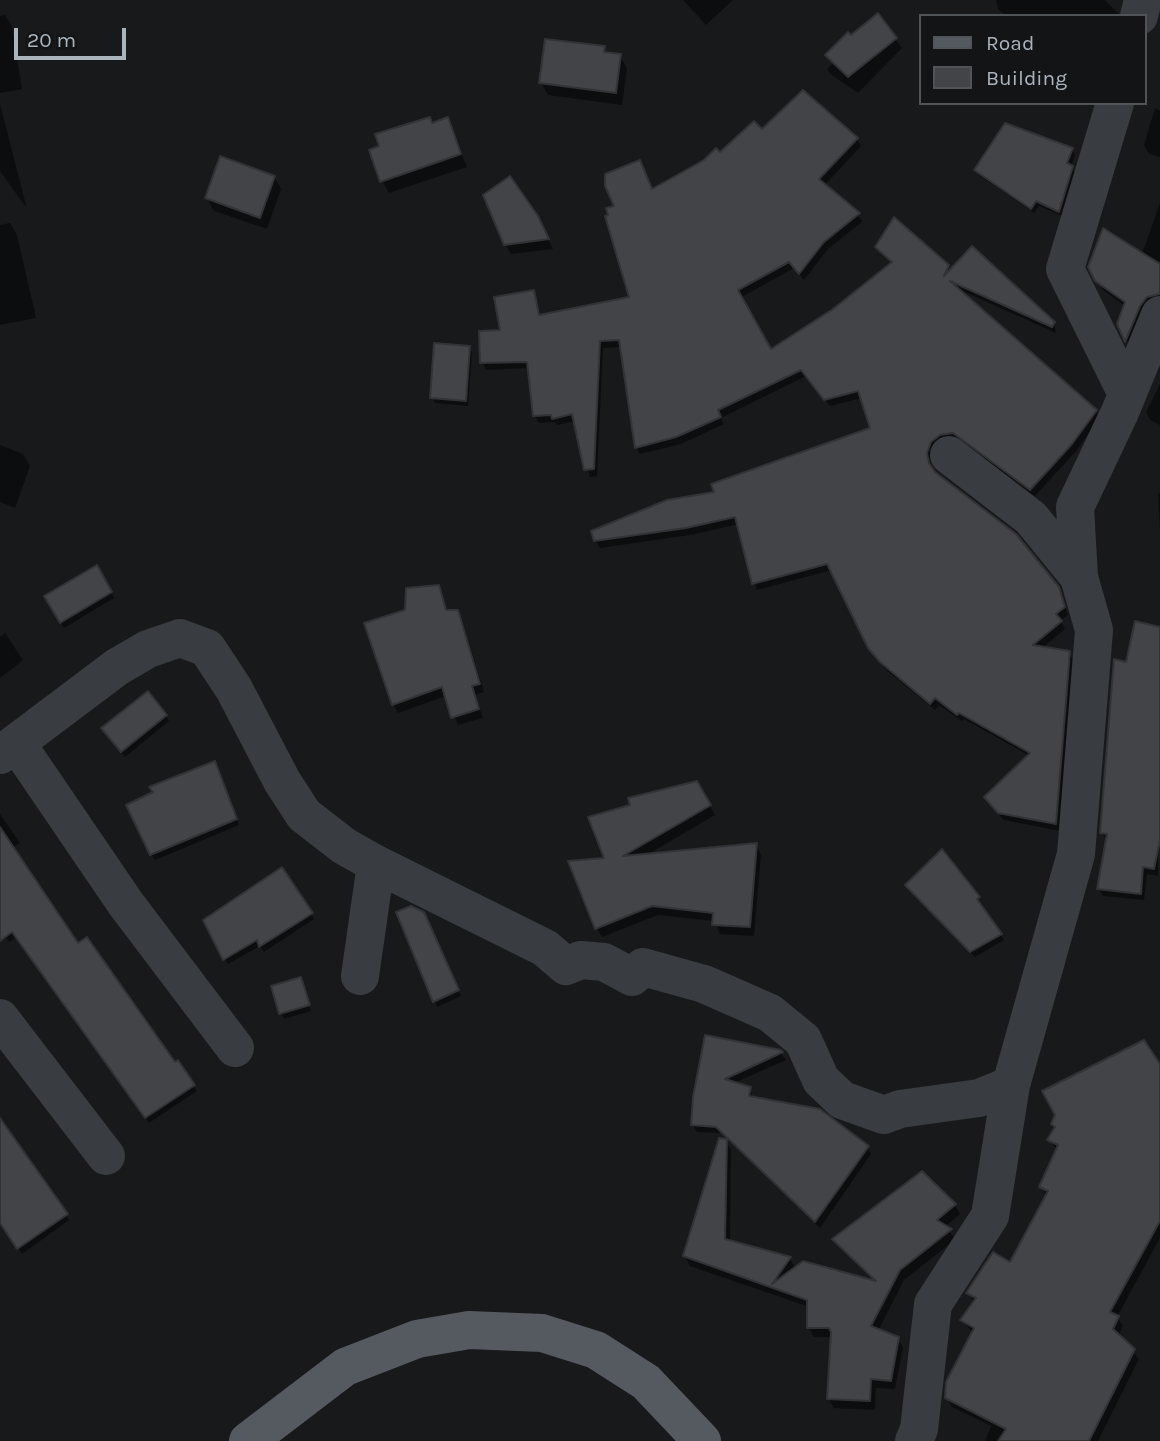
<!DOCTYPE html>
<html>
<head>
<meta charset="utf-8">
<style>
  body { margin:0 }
  #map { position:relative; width:1160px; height:1441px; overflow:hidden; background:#18191b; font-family:Karla,sans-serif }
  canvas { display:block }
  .legend { position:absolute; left:919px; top:14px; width:228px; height:91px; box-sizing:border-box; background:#131416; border:2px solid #4f5458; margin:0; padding:9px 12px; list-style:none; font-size:21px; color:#aab4bc }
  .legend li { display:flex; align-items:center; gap:14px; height:35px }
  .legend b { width:35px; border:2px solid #4f5458 }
  .scale { position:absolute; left:14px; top:28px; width:112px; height:32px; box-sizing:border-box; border:4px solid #aab4bc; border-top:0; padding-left:9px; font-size:21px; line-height:24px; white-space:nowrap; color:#aab4bc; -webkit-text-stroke:5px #131416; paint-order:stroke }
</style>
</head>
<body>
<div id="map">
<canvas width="1160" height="1441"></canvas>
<ul class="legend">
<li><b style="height:9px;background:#555a60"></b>Road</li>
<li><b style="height:19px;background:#424448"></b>Building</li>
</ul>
<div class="scale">20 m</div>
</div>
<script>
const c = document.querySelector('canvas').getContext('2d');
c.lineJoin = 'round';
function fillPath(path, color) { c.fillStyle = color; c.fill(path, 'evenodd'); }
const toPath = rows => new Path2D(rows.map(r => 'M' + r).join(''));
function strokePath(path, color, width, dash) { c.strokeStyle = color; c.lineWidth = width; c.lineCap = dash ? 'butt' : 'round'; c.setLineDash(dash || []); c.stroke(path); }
const shadow = toPath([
  [683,0,733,0,706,25],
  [996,0,1105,0,1121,16,1007,16,998,9],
  [5,15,12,26,22,89,0,93,0,16],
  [877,16,902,48,858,93,830,74,827,69,833,63,827,55],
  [603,48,607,54,620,56,627,68,622,105,548,95,541,83],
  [0,104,26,205,25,206,0,171],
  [1155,108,1160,111,1160,157,1149,154,1144,145],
  [447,119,467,167,389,193,382,181,432,125],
  [762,132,857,139,861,146,824,186,863,221,828,249,804,280,794,268,740,298,771,351,834,311,892,264,877,247,948,266,951,272,1054,323,1056,333,958,289,1095,411,1100,418,1076,451,1035,496,958,440,935,450,930,461,932,470,1058,588,1062,597,1068,615,1060,621,1065,629,1042,648,1069,653,1073,660,1060,831,1004,820,990,805,986,798,1030,756,964,719,962,721,939,705,935,710,886,670,875,655,832,570,757,590,739,524,690,535,600,548,595,540,872,429,862,398,830,406,806,376,721,418,724,424,681,444,640,454,636,447,622,347,603,348,597,476,590,477,575,421,557,425,555,422,539,423,535,416,530,368,486,370,482,362,533,291,541,316,631,299,652,191],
  [1072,149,1075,155,1071,166,1075,173,1062,216,1039,206,1034,213,979,175,976,170],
  [274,177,281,189,267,229,214,211,207,198],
  [1160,203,1160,303,1131,348,1118,324,1125,306,1103,290,1097,280,1142,254],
  [10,223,17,235,36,318,0,325,0,225],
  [543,228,553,249,511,254,505,244],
  [469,348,472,353,468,406,435,403,432,397],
  [1160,384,1160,425,1150,420,1146,412],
  [0,445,23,454,30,466,15,508,0,502],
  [1158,493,1160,494,1160,530],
  [96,568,114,598,64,628,47,597],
  [438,587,448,612,457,612,462,620,484,692,475,695,483,718,458,725,446,696,398,713,393,704,406,611],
  [1160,629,1158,876,1147,874,1144,900,1103,896,1099,889,1107,840,1101,832,1127,664],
  [5,633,23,660,0,678,0,637],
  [166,716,169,721,125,757,107,734],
  [217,769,239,825,155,860,151,854],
  [696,783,715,815,645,856,756,845,761,855,754,936,720,934,714,921,658,915,602,937,597,928,606,859,632,806],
  [0,814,20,843,12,848,78,946,197,1091,149,1123,17,937,9,942,0,929],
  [911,891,978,898,980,905,1004,940,975,957],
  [311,913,314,919,264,952,260,946,228,964,205,920],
  [399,913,426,920,461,996,437,1007],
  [300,979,311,1011,284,1019,281,1013],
  [706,1037,780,1052,786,1060,734,1083,750,1089,753,1098,867,1147,871,1154,820,1228,722,1133,697,1132,693,1125],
  [1122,1050,1160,1068,1160,1238,1117,1317,1123,1326,1118,1336,1139,1359,1098,1441,985,1441,991,1426,952,1407,946,1397,973,1333,962,1320,975,1302,968,1293,1010,1264,1046,1195,1041,1186,1058,1151,1049,1140,1056,1129,1053,1124,1057,1115,1045,1092],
  [0,1121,69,1220,22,1254,0,1222],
  [726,1141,731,1150,730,1242,790,1259,796,1269,875,1282,835,1239,955,1205,960,1214,945,1227,956,1239,904,1280,878,1331,898,1339,903,1348,895,1389,876,1388,875,1410,834,1408,829,1399,833,1337,814,1337,809,1328,809,1307,690,1266,685,1256]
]);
const building = toPath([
  [878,13,897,38,848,77,825,55,848,32,851,35,878,13],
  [545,39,605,46,604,52,621,54,616,93,539,83,545,39],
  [803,90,858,138,819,179,860,213,824,242,799,274,789,262,738,290,771,349,833,309,892,262,875,247,894,217,949,265,944,276,972,246,1055,322,1052,327,950,281,1097,410,1072,444,1030,490,953,433,940,435,931,442,927,453,929,463,935,472,1016,534,1059,587,1065,607,1056,614,1062,621,1033,645,1070,651,1056,824,998,813,984,797,1030,753,959,713,957,715,935,698,930,704,880,662,868,648,827,564,752,584,735,517,686,528,594,541,591,531,667,500,714,492,711,484,870,428,858,391,824,400,801,370,718,410,721,417,676,437,635,448,619,340,600,341,594,469,584,470,572,414,552,419,551,415,533,416,527,362,480,363,479,331,500,330,494,297,534,290,539,315,629,297,605,216,608,215,606,208,614,206,605,186,605,174,640,160,652,189,704,160,716,148,720,152,754,121,762,129,803,90],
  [430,117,432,123,448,117,461,154,380,182,369,150,379,146,375,134,430,117],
  [1005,123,1073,148,1067,163,1073,166,1059,212,1036,201,1031,209,974,170,1005,123],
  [220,156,275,176,260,218,205,198,220,156],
  [510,176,538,216,549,239,504,245,483,195,510,176],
  [1103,228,1160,264,1160,294,1147,297,1140,306,1125,342,1117,324,1125,302,1095,281,1088,267,1103,228],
  [434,343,470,346,466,401,430,398,434,343],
  [97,565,112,592,60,623,44,596,97,565],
  [439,585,446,610,458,610,480,684,472,686,479,709,451,718,442,687,392,705,364,623,405,610,406,588,439,585],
  [1135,621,1160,627,1160,840,1154,869,1143,867,1141,894,1097,889,1107,834,1100,833,1114,659,1126,662,1135,621],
  [148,691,167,715,121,752,101,728,148,691],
  [215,761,237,819,150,855,126,805,153,792,149,787,215,761],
  [697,781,711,805,623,856,757,843,750,927,712,925,713,913,652,906,595,929,568,861,604,858,588,817,630,805,628,798,697,781],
  [0,827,78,943,87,937,175,1062,178,1060,195,1085,145,1118,12,932,0,941,0,827],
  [942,849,980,897,977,899,1002,934,970,952,905,885,942,849],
  [282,867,313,913,259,947,257,940,223,960,203,920,282,867],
  [411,906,424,912,459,990,433,1002,396,912,411,906],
  [301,977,310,1005,279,1014,271,986,301,977],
  [705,1035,781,1050,783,1052,725,1079,751,1087,749,1096,820,1109,869,1146,815,1222,716,1127,691,1125,693,1097,705,1035],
  [1144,1040,1160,1064,1160,1221,1110,1312,1119,1316,1113,1329,1135,1349,1089,1441,998,1441,1006,1429,945,1398,946,1382,974,1328,960,1320,976,1298,966,1293,993,1252,1010,1262,1048,1191,1039,1187,1058,1145,1047,1140,1055,1127,1051,1124,1055,1115,1042,1091,1144,1040],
  [0,1118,68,1214,17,1249,0,1223,0,1118],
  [719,1138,727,1139,725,1239,791,1257,772,1284,803,1261,876,1281,832,1239,922,1171,956,1204,937,1220,952,1229,900,1270,871,1326,899,1337,891,1381,871,1379,870,1401,827,1399,831,1332,829,1328,807,1328,807,1300,683,1256,719,1138]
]);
const minor = toPath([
  [1139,16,1143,0],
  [1115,103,1065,269,1127,394],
  [1079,577,1075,507,1120,412,1160,315],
  [17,744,126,904,235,1048],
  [0,755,117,667,148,649,180,638,207,648,234,689,282,781,304,815,344,846,376,864,545,948,566,966,581,960,604,962,632,977,643,967,704,984,770,1013,803,1040,821,1080,842,1100,884,1115,900,1109,979,1098,1011,1085],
  [360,976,376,864],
  [0,1018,106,1156],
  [914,1441,919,1429,933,1304,990,1216,1011,1085,1076,854,1094,630,1079,577,1031,518,949,455]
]);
const major = toPath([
  [248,1441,345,1367,417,1339,469,1330,542,1333,596,1350,646,1382,702,1441]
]);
fillPath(shadow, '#0007');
fillPath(building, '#424448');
strokePath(building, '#323337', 2);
strokePath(minor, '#393c40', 38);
strokePath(major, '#555a60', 38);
</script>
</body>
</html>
